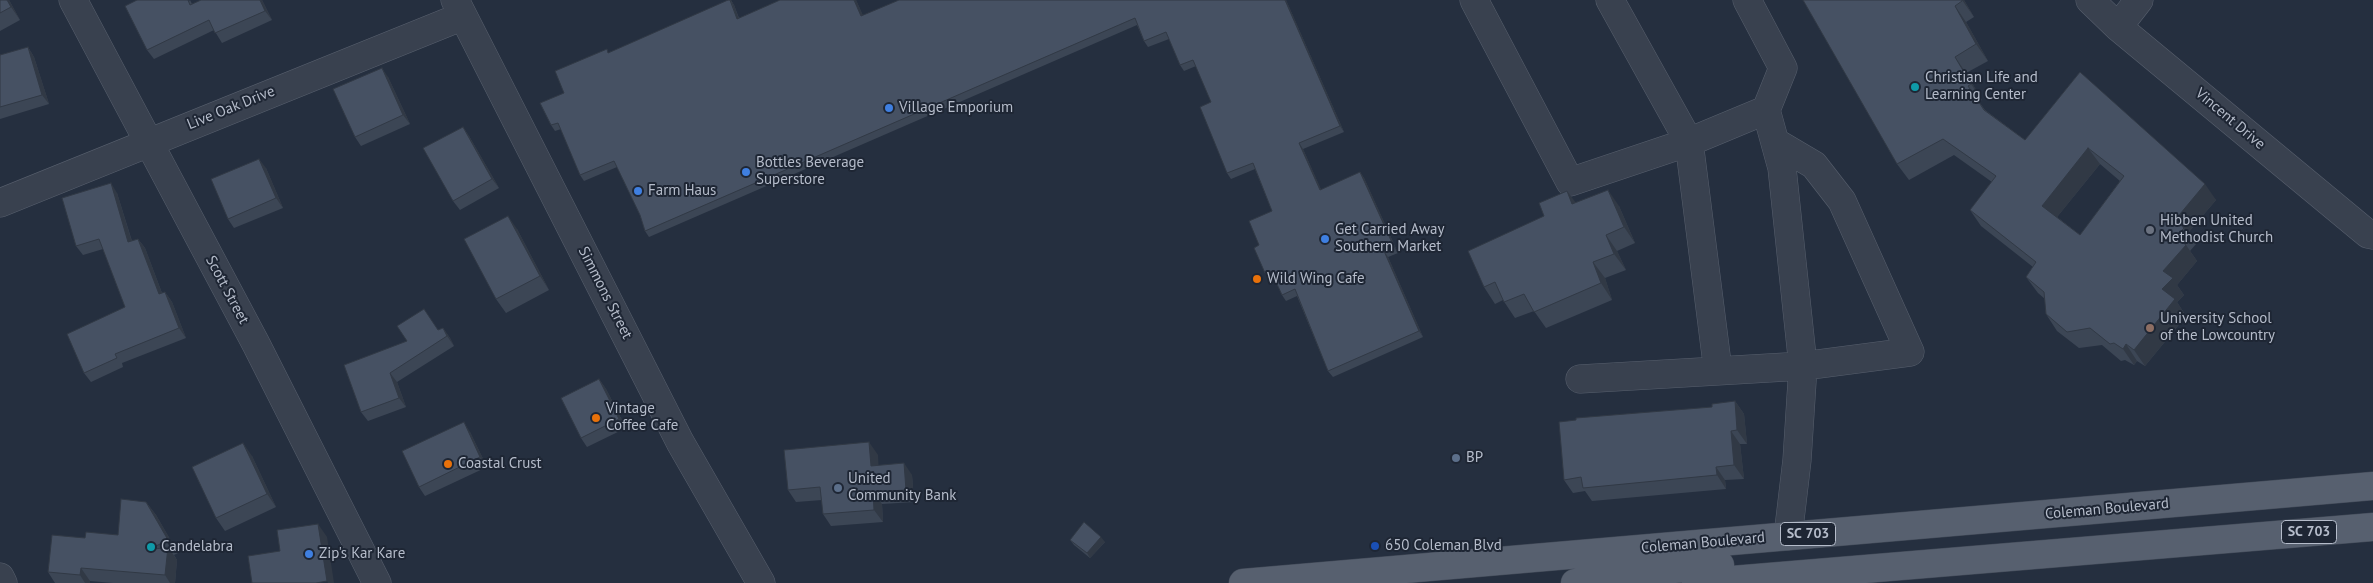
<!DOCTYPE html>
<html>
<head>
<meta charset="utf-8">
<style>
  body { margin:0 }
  canvas { display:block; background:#252f3f }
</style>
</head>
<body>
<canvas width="2373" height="583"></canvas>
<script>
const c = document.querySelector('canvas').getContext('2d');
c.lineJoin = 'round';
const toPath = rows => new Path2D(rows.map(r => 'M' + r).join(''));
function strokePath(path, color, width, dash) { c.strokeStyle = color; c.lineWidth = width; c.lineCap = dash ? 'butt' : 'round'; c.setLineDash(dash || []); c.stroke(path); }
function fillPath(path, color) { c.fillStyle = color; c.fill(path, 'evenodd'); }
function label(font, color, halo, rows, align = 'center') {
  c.font = font + ' "PT Sans",sans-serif'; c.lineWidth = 4; c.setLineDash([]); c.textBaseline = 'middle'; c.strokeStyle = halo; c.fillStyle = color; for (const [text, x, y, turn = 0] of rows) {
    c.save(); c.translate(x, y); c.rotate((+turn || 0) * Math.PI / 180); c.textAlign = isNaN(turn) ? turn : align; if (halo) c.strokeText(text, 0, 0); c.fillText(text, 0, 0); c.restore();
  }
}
const minor = toPath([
  [73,0,256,344,377,583],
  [455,0,680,442,761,583],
  [1474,0,1570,182,1689,142,1718,371],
  [1610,0,1689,142,1766,110],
  [1747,0,1783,68,1766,110,1782,168,1803,366,1910,352,1842,201,1814,165,1775,142],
  [2090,0,2118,27,2368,234,2373,235],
  [2118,27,2139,0],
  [0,203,463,16],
  [1580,379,1803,366,1797,460,1788,536],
  [0,577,3,583]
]);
const major = toPath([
  [1243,583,2373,486],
  [1575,583,1607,575,1720,565],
  [1696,583,2373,527]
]);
const wall = toPath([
  [0,0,9,0,20,20,0,31],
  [190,0,192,4,201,0,262,0,272,20,222,43,214,30,154,59,147,50],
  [731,0,734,5,739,18,780,0,856,0,863,16,899,0,1286,0,1344,132,1303,149,1321,190,1360,172,1364,178,1398,253,1388,257,1423,337,1333,377,1328,371,1297,296,1286,301,1282,295,1274,277,1269,279,1265,273,1259,245,1272,211,1255,169,1231,179,1227,173,1211,102,1196,66,1184,71,1180,65,1169,39,1148,47,1144,41,1137,25,649,237,645,231,640,215,617,167,584,181,580,175,561,129,555,131,551,125,564,93,610,52],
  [1803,0,1964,0,1974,17,1966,22,1988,61,1966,73,1982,100,1979,102,1985,110,2025,140,2080,72,2216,200,2188,233,2196,244,2190,251,2197,261,2177,285,2184,295,2177,302,2186,316,2145,366,2137,361,2134,365,2125,360,2121,361,2102,345,2079,348,2057,331,2046,314,2045,299,2038,293,2026,277,2033,267,1981,226,1970,210,1992,182,1954,155,1909,180,1897,164],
  [2100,164,2120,181,2080,235,2057,217],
  [28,47,34,57,49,104,0,119,0,55],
  [388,77,410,124,361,146,355,137],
  [463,127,469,136,499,188,460,210,453,201],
  [266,168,283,208,234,228,228,219],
  [117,193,132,241,138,239,145,248,162,293,165,292,172,302,186,338,122,363,123,367,91,382,84,373,125,307,103,249,83,255,76,246],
  [1575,202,1619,206,1635,243,1617,251,1626,270,1605,278,1612,300,1546,328,1534,311,1515,318,1503,300,1495,304,1484,287],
  [517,229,549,290,506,313,496,299],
  [443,328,450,338,454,346,397,382,406,407,368,421,361,412,344,365],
  [599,379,606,389,626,428,587,447,581,438],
  [1735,401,1744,414,1747,444,1740,444,1744,479,1725,480,1726,489,1592,501,1585,491,1573,493,1564,480],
  [470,432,487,467,425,496,419,487],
  [878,455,878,465,912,475,914,502,882,504,883,522,831,526,823,514,822,500,796,502,788,490],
  [252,456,276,507,225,531,216,518],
  [146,502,156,515,178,553,174,555,177,560,175,583,113,583,90,581,90,583,55,583,48,572,85,538,118,535],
  [1070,540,1105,542,1090,558,1074,545]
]);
const shadedWall = toPath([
  [7,0,9,0,20,20,11,7],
  [260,0,262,0,272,20,265,11],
  [731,0,734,5,741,25,737,19],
  [854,0,856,0,866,22,861,16],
  [1285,0,1286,0,1344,132,1340,126],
  [1962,0,1964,0,1974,17],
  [1955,6,1966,22,1988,61,1976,44],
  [28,47,34,57,49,104,42,95],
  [1955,57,1966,73,1982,100,1971,84],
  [382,68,388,77,410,124,403,115],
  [463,127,469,136,499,188,492,179],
  [1299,143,1303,149,1324,196,1320,190],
  [2088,148,2100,164,2053,222,2042,206],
  [259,159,266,168,283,208,276,198],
  [1360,172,1364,178,1398,253,1394,247],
  [111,183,117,193,135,252,128,242],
  [2205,184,2216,200,2188,233,2184,228,2175,220],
  [1608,190,1619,206,1635,243,1624,227],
  [1567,191,1579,207,1572,204],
  [508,216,517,229,549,290,540,276],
  [1606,235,1617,251,1626,270,1614,254],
  [138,239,145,248,166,304,159,294],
  [2186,245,2197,261,2177,285,2184,295,2177,302,2186,316,2145,366,2134,350,2162,289,2163,271],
  [1384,251,1388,257,1423,337,1419,331],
  [1593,262,1605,278,1612,300,1601,283],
  [165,292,172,302,186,338,179,328],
  [443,328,450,338,454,346,447,336],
  [2126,344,2137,361,2134,365,2123,349],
  [390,373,397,382,406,407,399,398],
  [599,379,606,389,626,428,619,419],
  [1735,401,1744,414,1747,444,1737,430],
  [464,422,470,432,487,467,480,457],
  [1731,431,1740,444,1744,479,1734,465],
  [869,442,878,455,879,478,871,466],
  [243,443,252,456,276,507,267,494],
  [904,463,912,475,914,502,906,490],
  [1716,467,1725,480,1726,489,1717,475],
  [873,492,882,504,883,522,874,510],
  [146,502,156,515,178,553,168,540],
  [318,524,327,537,334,583,328,583,327,581],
  [1101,537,1105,542,1090,558,1087,553],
  [168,547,177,560,175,583,170,583,165,575],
  [81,568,90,581,90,583,85,583,80,575]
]);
const building = toPath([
  [0,0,7,0,11,7,0,13,0,0],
  [137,0,188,0,190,5,201,0,260,0,265,11,215,33,209,20,147,50,125,6,137,0],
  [728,0,730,0,737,19,780,0,854,0,861,16,899,0,1285,0,1340,126,1299,143,1320,190,1360,172,1394,247,1384,251,1419,331,1328,371,1295,289,1282,295,1271,271,1265,273,1254,248,1259,245,1249,221,1272,211,1253,163,1227,173,1200,107,1211,102,1193,60,1180,65,1166,32,1144,41,1135,18,645,231,640,215,614,161,580,175,558,123,551,125,540,103,564,93,555,71,607,49,608,53,728,0],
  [1803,0,1962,0,1962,1,1955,6,1976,44,1955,57,1971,84,1968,86,1984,110,2025,140,2080,72,2205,184,2175,220,2184,228,2176,237,2186,245,2163,271,2173,278,2162,289,2175,299,2134,350,2126,344,2123,349,2114,343,2110,344,2090,328,2067,332,2046,314,2044,292,2026,277,2036,262,1970,210,1996,176,1943,139,1897,164,1803,0],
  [2088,148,2124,176,2080,235,2042,206,2088,148],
  [28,47,42,95,0,107,0,55,28,47],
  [382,68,403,115,355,137,333,89,382,68],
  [463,127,492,179,453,201,423,148,463,127],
  [259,159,276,198,228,219,211,179,259,159],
  [111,183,128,242,138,239,159,294,165,292,179,328,115,354,117,358,84,373,67,334,125,307,99,239,76,246,62,198,111,183],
  [1608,190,1624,227,1606,235,1614,254,1593,262,1601,283,1534,312,1524,294,1504,302,1495,282,1484,287,1468,251,1544,216,1539,203,1567,191,1572,204,1608,190],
  [508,216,540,276,496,299,464,239,508,216],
  [424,309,438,330,443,328,447,336,390,373,399,398,361,412,344,365,407,341,397,326,424,309],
  [599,379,619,419,581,438,561,398,599,379],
  [1735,401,1737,430,1731,431,1734,465,1716,467,1717,475,1583,488,1581,477,1564,480,1559,422,1576,420,1576,418,1712,407,1712,404,1735,401],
  [464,422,480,457,419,487,402,451,464,422],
  [869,442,871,466,904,463,906,490,873,492,874,510,823,514,820,487,788,490,784,450,869,442],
  [243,443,267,494,216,518,192,467,243,443],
  [121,499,146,502,168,540,148,550,168,547,165,575,81,568,80,575,48,572,52,535,85,538,86,532,118,535,121,499],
  [1084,522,1101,537,1087,553,1070,540,1084,522],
  [318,524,327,581,316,583,252,583,248,556,280,551,277,530,318,524]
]);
const markers = [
  [1915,87,5,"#0f9aa8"],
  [889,108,5,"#3f7fe0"],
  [746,172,5,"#3f7fe0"],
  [638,191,5,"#3f7fe0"],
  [2150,230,5,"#6b7280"],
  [1325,239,5,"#3f7fe0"],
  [1257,279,5,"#e8710a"],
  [2150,328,5,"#8d6e63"],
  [596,418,5,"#e8710a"],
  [1456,458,5,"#5c6f8a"],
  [448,464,5,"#e8710a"],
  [838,488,5,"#5c6f8a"],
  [1375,546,5,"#1a4fb4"],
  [151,547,5,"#0f9aa8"],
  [309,554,5,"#3f7fe0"]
];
const shields = [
  [2309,532,55],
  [1808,534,55]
];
const shieldNames = [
  ["SC 703",2309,532],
  ["SC 703",1808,534]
];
const poiNames = [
  ["Christian Life and",1925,78],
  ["Learning Center",1925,95],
  ["Village Emporium",899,108],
  ["Bottles Beverage",756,163],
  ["Superstore",756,180],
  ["Farm Haus",648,191],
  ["Hibben United",2160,221],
  ["Methodist Church",2160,238],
  ["Get Carried Away",1335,230],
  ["Southern Market",1335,247],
  ["Wild Wing Cafe",1267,279],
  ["University School",2160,319],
  ["of the Lowcountry",2160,336],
  ["Vintage",606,409],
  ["Coffee Cafe",606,426],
  ["BP",1466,458],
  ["Coastal Crust",458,464],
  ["United",848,479],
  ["Community Bank",848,496],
  ["650 Coleman Blvd",1385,546],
  ["Candelabra",161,547],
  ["Zip's Kar Kare",319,554]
];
const streetNames = [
  ["Live Oak Drive",231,108,-22],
  ["Vincent Drive",2230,119,40],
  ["Scott Street",227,290,62],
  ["Simmons Street",605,293,63],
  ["Coleman Boulevard",2107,509,-5],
  ["Coleman Boulevard",1703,543,-5]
];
strokePath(minor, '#575f6d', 29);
strokePath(major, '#424a58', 29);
strokePath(minor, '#39414f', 28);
strokePath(major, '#57606f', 28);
fillPath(wall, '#3c4655');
fillPath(shadedWall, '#313945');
fillPath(building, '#465163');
strokePath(building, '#313945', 1);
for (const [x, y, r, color] of markers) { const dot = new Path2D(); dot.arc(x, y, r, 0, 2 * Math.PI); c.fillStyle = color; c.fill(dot); strokePath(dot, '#1e2634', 2); }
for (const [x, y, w] of shields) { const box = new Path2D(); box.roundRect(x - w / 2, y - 11.5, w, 23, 4); c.fillStyle = '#1e2634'; c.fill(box); strokePath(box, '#b5bcca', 1); }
label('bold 14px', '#b5bcca', null, shieldNames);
label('15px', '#b5bcca', '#1e2634', poiNames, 'left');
label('15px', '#b5bcca', '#1e2634', streetNames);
</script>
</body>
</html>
